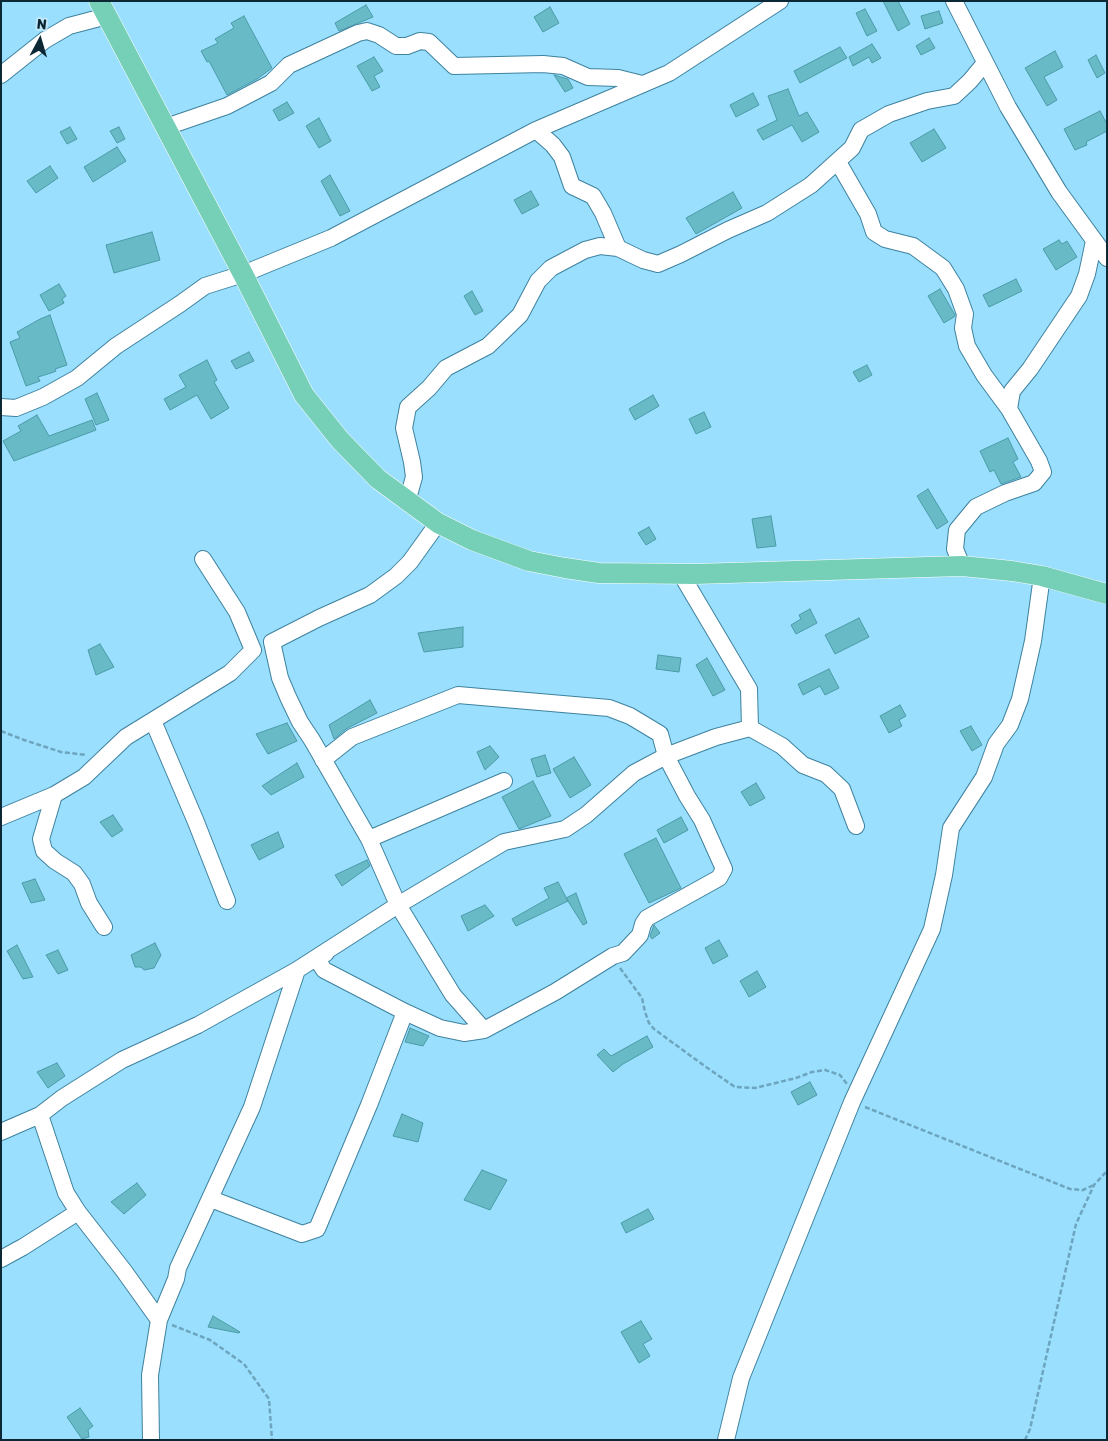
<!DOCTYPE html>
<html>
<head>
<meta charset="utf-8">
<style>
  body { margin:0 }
  #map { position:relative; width:1108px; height:1441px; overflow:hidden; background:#9adffe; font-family:Rubik,sans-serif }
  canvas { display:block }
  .frame { position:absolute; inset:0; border:2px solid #0b2834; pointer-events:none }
  .north { position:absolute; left:15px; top:15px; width:50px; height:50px; -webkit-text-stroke:4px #c0e8fa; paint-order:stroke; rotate:6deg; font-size:14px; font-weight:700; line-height:20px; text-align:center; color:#0b2834 }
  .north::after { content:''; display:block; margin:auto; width:18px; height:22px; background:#0b2834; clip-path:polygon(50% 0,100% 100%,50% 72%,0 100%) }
</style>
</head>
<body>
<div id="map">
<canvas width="1108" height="1441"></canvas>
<div class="frame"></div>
<div class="north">N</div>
</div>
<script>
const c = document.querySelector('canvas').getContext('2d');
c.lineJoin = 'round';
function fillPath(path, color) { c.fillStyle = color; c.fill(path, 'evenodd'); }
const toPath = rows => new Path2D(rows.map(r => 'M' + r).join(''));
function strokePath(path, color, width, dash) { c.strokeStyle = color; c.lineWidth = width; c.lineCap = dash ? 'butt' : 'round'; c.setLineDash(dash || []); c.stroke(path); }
const building = toPath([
  [883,1,898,1,910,24,898,31,883,1],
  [366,5,373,17,339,31,335,23,366,5],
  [550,7,559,23,543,32,534,17,550,7],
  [865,9,877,31,867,36,856,13,865,9],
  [939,11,943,23,925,29,921,16,939,11],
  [244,16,272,68,257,79,227,95,209,61,207,62,201,51,218,43,215,39,234,28,231,23,244,16],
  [929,38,935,48,921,55,916,46,929,38],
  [872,44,881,58,872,63,869,57,853,66,849,57,872,44],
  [840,47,847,58,800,83,794,71,840,47],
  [1055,51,1063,67,1044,77,1057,100,1047,106,1025,68,1055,51],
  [1096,55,1105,73,1097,78,1088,60,1096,55],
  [374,57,383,71,374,76,380,87,372,91,357,66,374,57],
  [554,75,568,79,573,88,565,92,554,75],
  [788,89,799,116,807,112,819,132,802,142,792,125,763,140,757,130,777,120,768,96,788,89],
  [753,93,759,105,736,117,730,105,753,93],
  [287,102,294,113,279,121,273,110,287,102],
  [1100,111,1107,124,1107,131,1086,142,1087,145,1075,150,1064,129,1100,111],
  [319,118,331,141,319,148,306,126,319,118],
  [70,127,77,139,67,144,60,132,70,127],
  [119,127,125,139,117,143,110,131,119,127],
  [934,129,946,148,922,162,910,143,934,129],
  [117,147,126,161,93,182,84,167,117,147],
  [50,166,58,178,36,193,27,181,50,166],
  [330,175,350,211,340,216,321,181,330,175],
  [531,191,539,205,522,214,514,200,531,191],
  [733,192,742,208,696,234,686,218,733,192],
  [152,232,160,260,114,273,106,245,152,232],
  [1059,240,1062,244,1067,241,1077,257,1056,270,1043,249,1059,240],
  [1016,279,1022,291,989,307,983,295,1016,279],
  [59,284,66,296,62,299,64,303,49,311,40,295,59,284],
  [940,289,955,315,954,317,944,323,928,296,940,289],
  [472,291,483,311,475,315,464,296,472,291],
  [50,315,67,365,55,369,56,371,51,373,38,377,40,381,26,386,10,342,20,338,17,332,40,319,50,315],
  [249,352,254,361,236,369,231,361,249,352],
  [207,360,217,380,214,382,229,408,211,419,197,395,170,410,164,399,186,387,179,375,207,360],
  [867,365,872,375,859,382,853,372,867,365],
  [97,393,109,420,96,425,85,399,97,393],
  [653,395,659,406,635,420,629,409,653,395],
  [704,412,711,427,696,434,689,419,704,412],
  [37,415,49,436,92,420,96,430,14,461,3,441,21,431,18,426,37,415],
  [1008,438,1018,459,1013,462,1021,477,1001,484,994,470,990,472,980,451,1008,438],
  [928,489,948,522,937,529,917,496,928,489],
  [771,516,776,546,757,548,752,519,771,516],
  [649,527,656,539,646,545,638,533,649,527],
  [810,609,817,623,796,634,791,625,801,619,799,615,810,609],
  [859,618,869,637,835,654,825,635,859,618],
  [463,627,463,647,424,652,418,633,463,627],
  [100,644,114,667,96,675,88,650,100,644],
  [658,655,681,658,679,672,656,669,658,655],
  [707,658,725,690,713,696,696,665,707,658],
  [829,669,839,688,825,695,820,686,803,695,798,684,829,669],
  [370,700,377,713,346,729,334,739,329,725,370,700],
  [900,705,906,716,899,720,902,726,889,733,880,716,900,705],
  [287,723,297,741,268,754,256,734,287,723],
  [971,726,982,745,972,751,960,731,971,726],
  [490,746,499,757,485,770,477,752,490,746],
  [545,755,551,773,537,777,531,759,545,755],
  [574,757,591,785,570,798,553,769,574,757],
  [297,763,304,777,271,795,262,786,297,763],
  [533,781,551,816,519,829,502,797,533,781],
  [756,783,765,798,750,806,741,792,756,783],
  [113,815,123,830,112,837,100,822,113,815],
  [681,817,688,830,664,843,657,830,681,817],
  [278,832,284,847,259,860,251,845,278,832],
  [656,838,681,888,649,903,624,854,656,838],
  [367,860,370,866,342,886,335,875,367,860],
  [35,879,45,900,31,903,22,883,35,879],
  [558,882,568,901,516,926,512,919,549,898,544,888,558,882],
  [576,893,587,923,583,925,566,898,576,893],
  [485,905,494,916,468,931,461,916,485,905],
  [654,925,660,933,652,939,650,936,654,925],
  [719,940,728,956,713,964,705,948,719,940],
  [155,943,161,955,154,968,144,970,141,967,135,967,131,955,155,943],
  [17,945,33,977,23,979,7,951,17,945],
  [58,950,68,970,58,974,46,955,58,950],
  [757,971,766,987,749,997,740,981,757,971],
  [410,1028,429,1036,423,1046,405,1042,410,1028],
  [647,1036,653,1047,623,1064,613,1072,597,1055,604,1049,611,1056,647,1036],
  [57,1063,65,1076,48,1088,37,1072,57,1063],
  [810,1082,817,1095,798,1105,791,1092,810,1082],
  [402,1114,423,1123,418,1142,393,1136,402,1114],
  [482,1170,507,1180,490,1210,464,1200,482,1170],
  [137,1183,146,1195,124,1214,111,1202,137,1183],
  [648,1209,654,1219,626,1233,621,1223,648,1209],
  [213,1316,240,1332,239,1333,208,1327,213,1316],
  [641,1321,652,1339,643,1344,650,1356,639,1363,621,1332,641,1321],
  [80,1408,93,1426,88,1430,89,1437,82,1439,67,1417,80,1408]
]);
const path = toPath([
  [1,731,24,740,61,752,86,755],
  [620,968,642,998,645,1012,649,1023,654,1029,706,1067,735,1087,755,1088,796,1078,812,1072,825,1070,840,1075,847,1084],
  [865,1107,1070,1189,1083,1190,1094,1185],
  [172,1325,210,1340,244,1364,269,1399,272,1440],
  [1025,1440,1030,1429,1076,1224,1094,1185,1107,1171]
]);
const minor = toPath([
  [954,1,1008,107,1059,192,1107,258],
  [1,75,45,40,69,26,107,16],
  [166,127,227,106,271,83,289,65,358,33,367,31,379,35,396,46,407,46,420,41,429,42,454,66,543,64,563,66,588,77,618,78,642,84],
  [536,130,553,145,562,157,572,186,593,196,603,213,618,248],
  [838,162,868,214,874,232,885,239,913,246,943,268,956,289,965,314,963,328,967,346,984,375,1009,409],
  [1,407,16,408,43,397,77,378,116,346,180,304,205,286,243,274,331,238,536,130,669,73,780,1],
  [407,502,414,477,412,462,404,428,408,407,429,388,446,368,488,346,520,315,538,281,551,268,585,250,600,246,618,248,643,260,658,264,681,254,728,230,767,213,811,185,852,148,861,130,889,114,927,101,954,96,970,81,985,63],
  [438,523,410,562,396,576,370,595,319,618,272,642,280,678,288,697,300,722,312,740,369,839,398,905,453,995,484,1030],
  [962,566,955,549,957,530,976,507,1005,493,1034,483,1043,472,1039,461,1009,409,1012,391,1030,369,1079,296,1087,274,1094,241],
  [681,574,749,689,750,728],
  [153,721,196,822,227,901],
  [323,760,352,737,458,695,609,708,630,716,660,734,666,756,687,796,702,820,724,869,719,878,647,918,643,924,640,935,623,953,613,956,555,992,484,1030,464,1033,440,1028,405,1012,324,970,317,959,326,953],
  [54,795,41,839,44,851,55,861,74,873,82,884,89,903,104,927],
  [1,817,54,795,84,777,126,737,230,673,253,650,237,612,203,559],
  [369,839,504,781],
  [1,1132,40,1115],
  [211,1199,302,1234,317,1229,369,1105,405,1012],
  [1,1259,23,1247,78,1212],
  [159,1320,124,1271,78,1212,66,1193,40,1115,62,1098,122,1060,198,1025,297,970],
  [151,1440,150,1375,159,1320,176,1279,178,1268,252,1107,297,970,398,905,504,842,565,829,586,815,634,773,666,756,716,737,750,728,782,746,803,765,826,774,842,789,856,826],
  [726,1440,741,1378,852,1102,932,929,944,875,951,828,984,777,996,744,1010,725,1020,699,1033,641,1042,576]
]);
const major = toPath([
  [99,1,243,274,304,395,340,440,378,479,438,523,472,540,529,561,565,568,599,573,695,574,962,566,1012,571,1042,576,1107,594]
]);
fillPath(building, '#69bac7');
strokePath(building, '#4a9ba7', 1);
strokePath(minor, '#3e829e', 18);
strokePath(major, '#fff', 21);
strokePath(path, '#6da5be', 2.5, [5, 2.5]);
strokePath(minor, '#fff', 16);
strokePath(major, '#76d0b8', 20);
</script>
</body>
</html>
